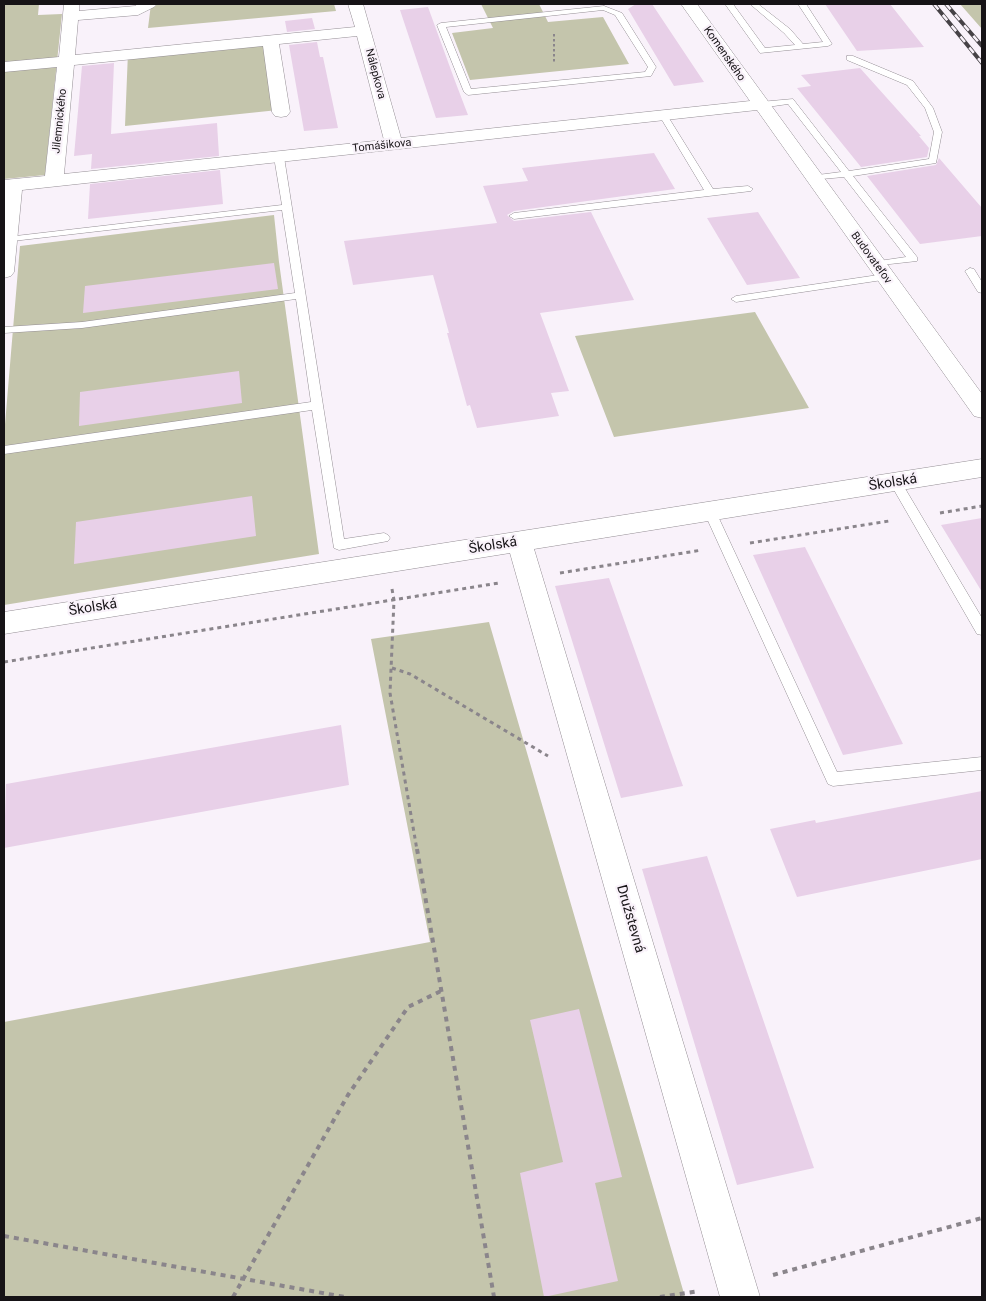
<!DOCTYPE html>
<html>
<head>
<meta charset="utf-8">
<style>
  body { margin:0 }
  #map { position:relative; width:986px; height:1301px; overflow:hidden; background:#f9f2fa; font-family:Roboto,sans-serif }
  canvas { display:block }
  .frame { position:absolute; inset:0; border:5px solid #161316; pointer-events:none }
</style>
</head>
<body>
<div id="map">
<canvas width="986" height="1301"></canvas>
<div class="frame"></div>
</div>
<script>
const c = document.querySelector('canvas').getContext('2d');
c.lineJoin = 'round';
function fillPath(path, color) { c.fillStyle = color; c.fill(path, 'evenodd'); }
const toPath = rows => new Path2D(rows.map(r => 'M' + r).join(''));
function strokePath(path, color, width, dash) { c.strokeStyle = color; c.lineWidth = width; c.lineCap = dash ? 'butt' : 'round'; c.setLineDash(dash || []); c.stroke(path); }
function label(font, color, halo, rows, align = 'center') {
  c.font = font + ' Roboto,sans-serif'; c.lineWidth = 4.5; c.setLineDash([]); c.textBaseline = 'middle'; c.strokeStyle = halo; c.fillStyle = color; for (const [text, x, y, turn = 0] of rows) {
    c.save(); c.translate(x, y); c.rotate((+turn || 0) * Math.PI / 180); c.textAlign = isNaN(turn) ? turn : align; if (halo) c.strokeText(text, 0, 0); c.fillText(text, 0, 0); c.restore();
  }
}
const green = toPath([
  [4,4,39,4,38,15,62,14,45,175,4,179],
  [151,4,334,4,336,11,148,28],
  [481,4,539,4,548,22,603,17,629,64,470,80,452,33,493,28],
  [960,4,982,4,982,29],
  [272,40,278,110,125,126,128,52],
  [274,215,279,262,319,554,4,605,4,436,20,246],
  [755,312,809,408,614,437,575,336],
  [489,622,685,1297,4,1297,4,1022,430,942,371,639]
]);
const building = toPath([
  [636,4,652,4,704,82,674,86,628,9],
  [825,4,890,4,924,47,857,51],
  [428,7,455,81,468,115,436,118,400,10],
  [312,18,315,29,287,32,285,21],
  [317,42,320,57,323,57,338,128,304,131,289,45],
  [114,63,111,134,217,123,219,156,91,169,92,154,74,156,82,66],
  [860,68,921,136,919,136,929,148,927,157,861,167,797,88,811,86,801,75],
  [654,153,675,189,514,211,507,215,514,221,591,212,634,300,540,313,569,391,551,393,559,416,477,428,470,405,467,406,447,333,449,333,433,275,353,285,344,241,497,223,483,186,528,181,522,168],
  [939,158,982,208,982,236,920,244,867,176,936,165],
  [220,170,223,204,88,219,90,184],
  [758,212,800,278,747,285,707,218],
  [274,263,278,289,83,313,85,286],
  [239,371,242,403,79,426,80,392],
  [252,496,256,536,74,564,76,522],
  [982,518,982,592,941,525],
  [805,547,903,744,843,755,753,555],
  [609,578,683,786,621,798,555,586],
  [341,725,349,785,4,848,6,784],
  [982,791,982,859,797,897,770,829,815,820,816,823],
  [707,856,814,1168,737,1185,642,869],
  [579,1009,622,1177,595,1183,618,1281,544,1297,520,1173,563,1162,530,1020]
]);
const pathFar2 = toPath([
  [554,34,554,63]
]);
const pathFar1 = toPath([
  [940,513,982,506],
  [750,543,889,521],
  [560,573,702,550],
  [392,589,394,600,390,693,417,850],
  [4,662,499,583],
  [392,668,410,674,548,756]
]);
const path = toPath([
  [417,849,494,1297],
  [4,1236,345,1297],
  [773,1275,982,1218],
  [233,1297,348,1095,408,1007,441,991],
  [660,1297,699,1291]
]);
const service = toPath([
  [725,4,733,4,765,48,795,45,784,33,750,4,758,4,790,29,803,44,823,42,798,4,806,4,832,44,828,46,760,53,725,4],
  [604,6,622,13,656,67,651,76,468,95,464,92,437,25,441,23,604,6],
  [603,10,615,15,648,67,645,72,471,89,446,27,603,10],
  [847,56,853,56,913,81,933,108,942,132,936,163,853,176,917,257,917,261,872,266,872,262,906,257,844,177,810,180,810,176,841,172,788,104,760,108,756,105,760,102,793,99,849,171,929,159,934,132,925,108,907,85,847,60,847,56],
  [663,112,667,115,713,189,748,186,753,189,751,191,514,219,509,216,514,213,704,190,659,115,663,112],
  [279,154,284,157,344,539,384,533,388,535,390,538,388,541,339,550,334,548,312,410,4,454,4,446,311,402,296,299,82,328,4,333,4,327,82,322,295,293,282,210,4,242,4,238,7,237,282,205,274,157,279,154],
  [970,268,974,269,982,282,982,293,978,292,965,271,970,268],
  [885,274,889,275,889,279,736,302,731,299,736,296,885,274],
  [896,479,900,480,982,618,982,635,977,634,890,483,896,479],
  [710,507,714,509,716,512,837,772,982,757,982,770,833,786,828,784,704,512,706,509,710,507]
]);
const minor = toPath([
  [64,4,79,4,79,11,135,6,138,4,157,4,154,7,138,15,78,20,75,55,355,27,348,4,363,4,401,138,750,101,681,4,697,4,982,394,982,418,974,416,757,110,22,190,14,272,11,276,4,278,4,180,45,176,57,67,4,72,4,62,59,57,64,4],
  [357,36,384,140,64,174,74,65,263,46,272,112,275,116,281,117,287,116,290,112,279,44,357,36],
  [982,459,982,477,534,549,760,1297,720,1297,510,553,4,634,4,612,982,459]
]);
const rail = toPath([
  [934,4,982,63],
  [946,4,982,46]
]);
const farStreetnames = [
  ["Komenského",724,54,55],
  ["Nálepkova",375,74,75],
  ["Jilemnického",60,121,-84],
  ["Tomášikova",382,146,-6],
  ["Budovateľov",871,258,54]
];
const streetNames = [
  ["Školská",893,483,-9],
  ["Školská",493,546,-9],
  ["Školská",93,608,-9],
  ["Družstevná",630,919,74]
];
fillPath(green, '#c4c5ac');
fillPath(building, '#e8d0e8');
strokePath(service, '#948e94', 1);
strokePath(minor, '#948e94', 1);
strokePath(pathFar2, '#8a858b', 2, [2.5, 2.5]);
strokePath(pathFar1, '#8a858b', 3, [4, 4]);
strokePath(path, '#8a858b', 4, [5, 5]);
fillPath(service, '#fff');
fillPath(minor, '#fff');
strokePath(rail, '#464246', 4);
strokePath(rail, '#f9f2fa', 2.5, [7]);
label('11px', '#161316', '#f9f2fa', farStreetnames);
label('14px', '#161316', '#f9f2fa', streetNames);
</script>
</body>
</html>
